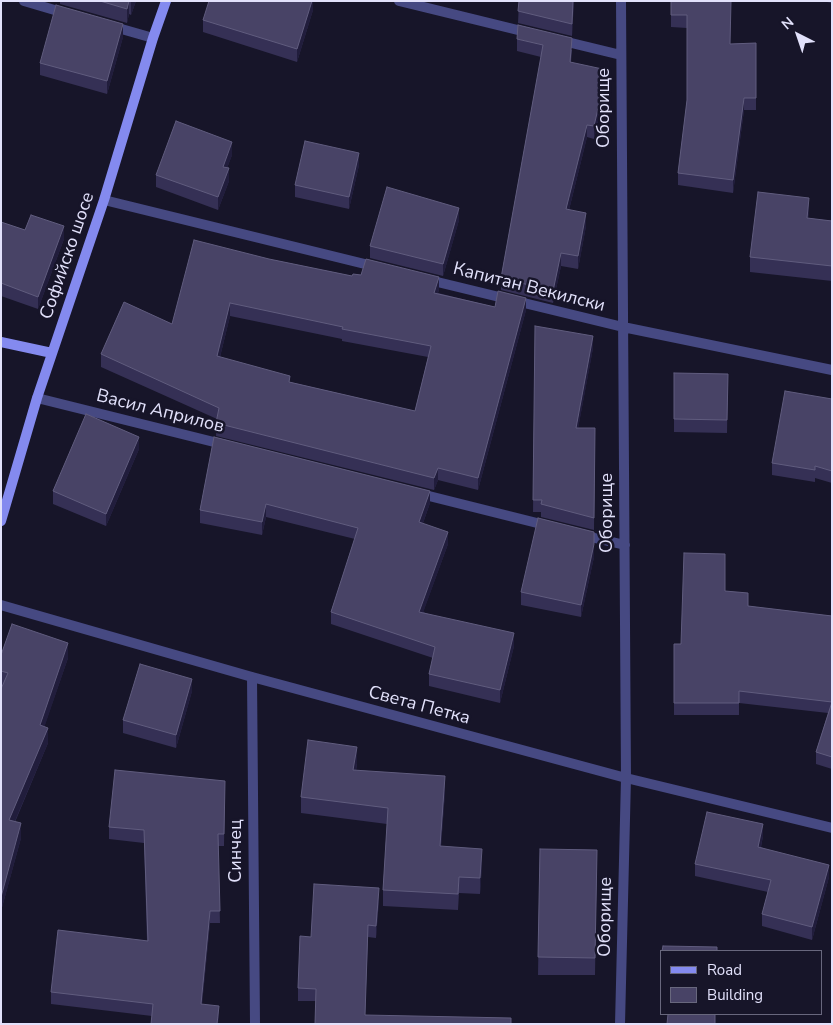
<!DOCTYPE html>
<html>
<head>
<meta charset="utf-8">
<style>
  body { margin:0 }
  #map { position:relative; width:833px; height:1025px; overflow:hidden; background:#171529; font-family:"Nunito Sans",sans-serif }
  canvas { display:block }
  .frame { position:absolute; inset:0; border:2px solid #e2e1fb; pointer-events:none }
  .legend { position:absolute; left:660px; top:950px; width:162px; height:65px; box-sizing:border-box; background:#171529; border:1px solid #68677d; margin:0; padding:6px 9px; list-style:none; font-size:15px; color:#e2e1fb }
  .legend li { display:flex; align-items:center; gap:10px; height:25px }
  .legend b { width:25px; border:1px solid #68677d }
  .north { position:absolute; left:773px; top:10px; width:50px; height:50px; -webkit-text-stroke:4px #171529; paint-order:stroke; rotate:319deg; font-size:14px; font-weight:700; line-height:20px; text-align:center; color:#e2e1fb }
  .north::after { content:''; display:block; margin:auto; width:18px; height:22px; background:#e2e1fb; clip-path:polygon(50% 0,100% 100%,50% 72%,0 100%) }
</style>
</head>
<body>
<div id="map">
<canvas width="833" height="1025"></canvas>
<div class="frame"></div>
<ul class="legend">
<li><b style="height:6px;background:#848aef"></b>Road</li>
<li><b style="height:14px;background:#484366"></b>Building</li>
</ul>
<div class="north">N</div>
</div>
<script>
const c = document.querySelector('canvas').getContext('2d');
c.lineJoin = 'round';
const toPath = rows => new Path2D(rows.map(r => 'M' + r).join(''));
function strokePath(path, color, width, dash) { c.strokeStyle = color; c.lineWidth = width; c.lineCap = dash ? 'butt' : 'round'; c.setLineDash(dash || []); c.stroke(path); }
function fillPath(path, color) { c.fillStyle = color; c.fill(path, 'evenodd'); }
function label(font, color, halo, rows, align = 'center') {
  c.font = font + ' "Nunito Sans",sans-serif'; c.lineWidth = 5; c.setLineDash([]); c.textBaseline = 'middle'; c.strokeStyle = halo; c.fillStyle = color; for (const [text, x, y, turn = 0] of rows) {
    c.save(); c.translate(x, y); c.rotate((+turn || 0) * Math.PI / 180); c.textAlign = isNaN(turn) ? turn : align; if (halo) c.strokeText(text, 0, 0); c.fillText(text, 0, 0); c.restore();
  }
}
const minor = toPath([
  [24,1,68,14],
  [399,1,530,33],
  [111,26,153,38],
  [559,40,621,55],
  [104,200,377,267],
  [425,279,623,327,832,370],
  [37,398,226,445],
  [417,493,549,526],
  [582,535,625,545],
  [1,605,252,677,626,778,832,828],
  [252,677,255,1024],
  [620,1024,626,778,621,1]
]);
const secondary = toPath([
  [1,342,52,353],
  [1,521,37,398,104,200,153,38,166,1]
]);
const wall = toPath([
  [60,1,136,1,131,15,129,14,127,23,60,4],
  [313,1,313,10,297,62,203,32,203,20],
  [519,1,574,1,572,36,518,23],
  [671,1,730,44,756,43,756,110,744,110,733,193,678,185,678,173,687,101,687,28,671,27],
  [822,1,832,1,832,3],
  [123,37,107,94,40,75,40,63],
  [517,39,572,50,571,62,607,82,594,139,587,137,569,210,586,226,578,269,561,266,553,303,501,290,501,278,541,57,517,51],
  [232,155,227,168,229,181,218,210,156,187,156,175],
  [359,165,349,209,295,197,295,185],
  [809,212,808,218,832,221,832,281,750,272,750,257],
  [459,220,443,276,370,258,370,246],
  [1,222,25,230,64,239,38,309,1,296],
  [269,259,352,276,439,289,438,293,495,307,526,310,478,490,438,480,434,490,216,436,217,419,101,367,101,354,172,324],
  [230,316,342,339,342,341,428,357,415,411,290,382,220,357],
  [535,326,593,348,578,428,595,428,594,530,541,517,541,512,533,512],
  [674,373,728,374,727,433,674,432],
  [832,399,832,483,815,478,815,482,772,475,772,463],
  [214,437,430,503,423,523,448,544,423,612,514,646,500,703,429,686,429,674,433,658,331,624,331,612,355,539,266,517,262,535,200,523,200,510],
  [139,449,106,526,53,504,53,491],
  [594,557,581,617,521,605,521,592],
  [725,591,748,606,832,616,832,769,816,764,816,752,828,713,739,703,739,715,674,715,674,644,681,644],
  [1,655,68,658,44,727,48,743,15,822,21,838,1,911,1,689,3,686,1,686],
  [192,691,176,748,123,733,123,720],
  [357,763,356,771,445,792,441,846,482,865,480,894,459,893,458,910,383,906,383,890,387,824,301,813,301,797],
  [225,781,224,846,218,846,220,923,210,923,202,1004,219,1018,152,1016,51,1004,51,992,147,941,144,843,109,839,109,827],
  [763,836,761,847,829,877,812,940,762,926,762,914,768,892,695,876,695,864],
  [540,849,597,850,595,975,538,975],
  [379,900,376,938,368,937,365,1015,315,1024,316,1001,298,1001,298,988,311,937]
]);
const shadedWall = toPath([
  [129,1,129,14,127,23,127,9],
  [131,1,136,1,131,15],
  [312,1,313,1,313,10,297,62,297,49],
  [573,1,574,1,572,36,572,24],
  [123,24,123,37,107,94,107,81],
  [607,70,607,82,594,139,594,126],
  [744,98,744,110,733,193,733,180],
  [587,125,587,137,566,222,566,209],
  [232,142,232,155,223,179,223,167],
  [359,153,359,165,349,209,349,197],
  [229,168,229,181,218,210,218,197],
  [809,198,809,212,807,233,807,218],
  [459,208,459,220,443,276,443,264],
  [586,213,586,226,578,269,578,256],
  [64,226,64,239,38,309,38,297],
  [561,253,561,266,553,303,553,291],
  [439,277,439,289,434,305,434,293],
  [526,298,526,310,478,490,478,478],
  [230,303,230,316,217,369,217,356],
  [593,336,593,348,576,440,576,428],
  [139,437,139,449,106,526,106,514],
  [438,468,438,480,434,490,434,478],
  [430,491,430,503,419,534,419,522],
  [266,504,266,517,262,535,262,522],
  [448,532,448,544,419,624,419,612],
  [594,532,594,557,581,617,581,605],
  [514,633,514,646,500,703,500,690],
  [68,643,68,658,40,740,40,725],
  [192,679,192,691,176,748,176,735],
  [48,728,48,743,9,835,9,820],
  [357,747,357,763,353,786,353,770],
  [445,776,445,792,440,862,440,846],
  [21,823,21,838,1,911,1,897],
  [763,824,763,836,758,859,758,847],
  [482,849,482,865,480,894,480,878],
  [829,865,829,877,812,940,812,927],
  [379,888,379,900,376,938,376,926],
  [210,911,210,923,201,1016,201,1004],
  [219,1006,219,1018,218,1024,217,1024]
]);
const building = toPath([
  [100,1,129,1,127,9,100,1],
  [209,1,312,1,297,49,203,20,209,1],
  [519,1,573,1,572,24,518,11,519,1],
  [671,1,731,1,730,44,756,43,756,98,744,98,733,180,678,173,687,100,687,15,671,15,671,1],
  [56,5,123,24,107,81,40,63,56,5],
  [518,25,572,38,570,62,607,70,594,126,587,125,566,209,586,213,578,256,561,253,553,291,501,278,543,45,517,39,518,25],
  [176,121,232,142,223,167,229,168,218,197,156,175,176,121],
  [305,141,359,153,349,197,295,185,305,141],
  [387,187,459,208,443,264,370,246,387,187],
  [758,192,809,198,807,218,832,221,832,266,750,257,758,192],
  [31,215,64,226,38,297,1,283,1,222,25,230,31,215],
  [194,240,269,259,352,276,353,274,361,275,366,259,439,277,434,293,495,307,498,291,526,298,478,478,438,468,434,478,216,423,219,408,101,354,124,302,172,324,194,240],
  [230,303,343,327,342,329,431,346,415,411,289,382,290,376,217,356,230,303],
  [535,326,593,336,576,428,595,428,594,518,541,504,542,500,533,500,535,326],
  [674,373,728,374,727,420,674,419,674,373],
  [785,391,832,399,832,471,815,466,815,470,772,463,785,391],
  [86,414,139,437,106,514,53,491,86,414],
  [214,437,430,491,419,522,448,532,419,612,514,633,500,690,429,674,435,647,331,612,358,528,266,504,262,522,200,510,214,437],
  [538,518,594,532,594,544,581,605,521,592,538,518],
  [684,553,725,554,725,591,748,593,748,606,832,616,832,757,816,752,832,702,739,691,739,703,674,703,674,644,681,644,684,553],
  [12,624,68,643,40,725,48,728,9,820,21,823,1,897,1,689,8,673,1,671,1,655,12,624],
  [140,664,192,679,176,735,123,720,140,664],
  [308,740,357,747,353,770,445,776,440,846,482,849,480,878,459,877,458,894,383,890,388,808,301,797,308,740],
  [115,770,225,781,224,834,218,834,220,911,210,911,201,1004,219,1006,217,1024,151,1024,153,1004,51,992,58,930,148,941,144,830,109,827,115,770],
  [707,812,763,824,758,847,829,865,812,927,762,914,771,880,695,864,707,812],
  [540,849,597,850,595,958,538,957,540,849],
  [314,884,379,888,376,926,368,925,365,1015,511,1018,511,1024,315,1024,316,989,298,988,300,936,311,937,314,884],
  [663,946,717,947,717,951,662,951,663,946],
  [668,1014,715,1014,715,1024,667,1024,668,1014]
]);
const streetNames = [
  ["Оборище",605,108,-90],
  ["Софийско шосе",68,256,-71],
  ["Капитан Векилски",529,288,14],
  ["Васил Априлов",160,412,14],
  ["Оборище",608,513,-90],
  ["Света Петка",419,706,15],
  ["Синчец",237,851,-90],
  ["Оборище",606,917,-89]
];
strokePath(minor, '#464982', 10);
strokePath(secondary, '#848aef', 10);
fillPath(wall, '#353055');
fillPath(shadedWall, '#211d3c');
fillPath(building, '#484366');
strokePath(building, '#605c7e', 1);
label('18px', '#e2e1fb', '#171529', streetNames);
</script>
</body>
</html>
